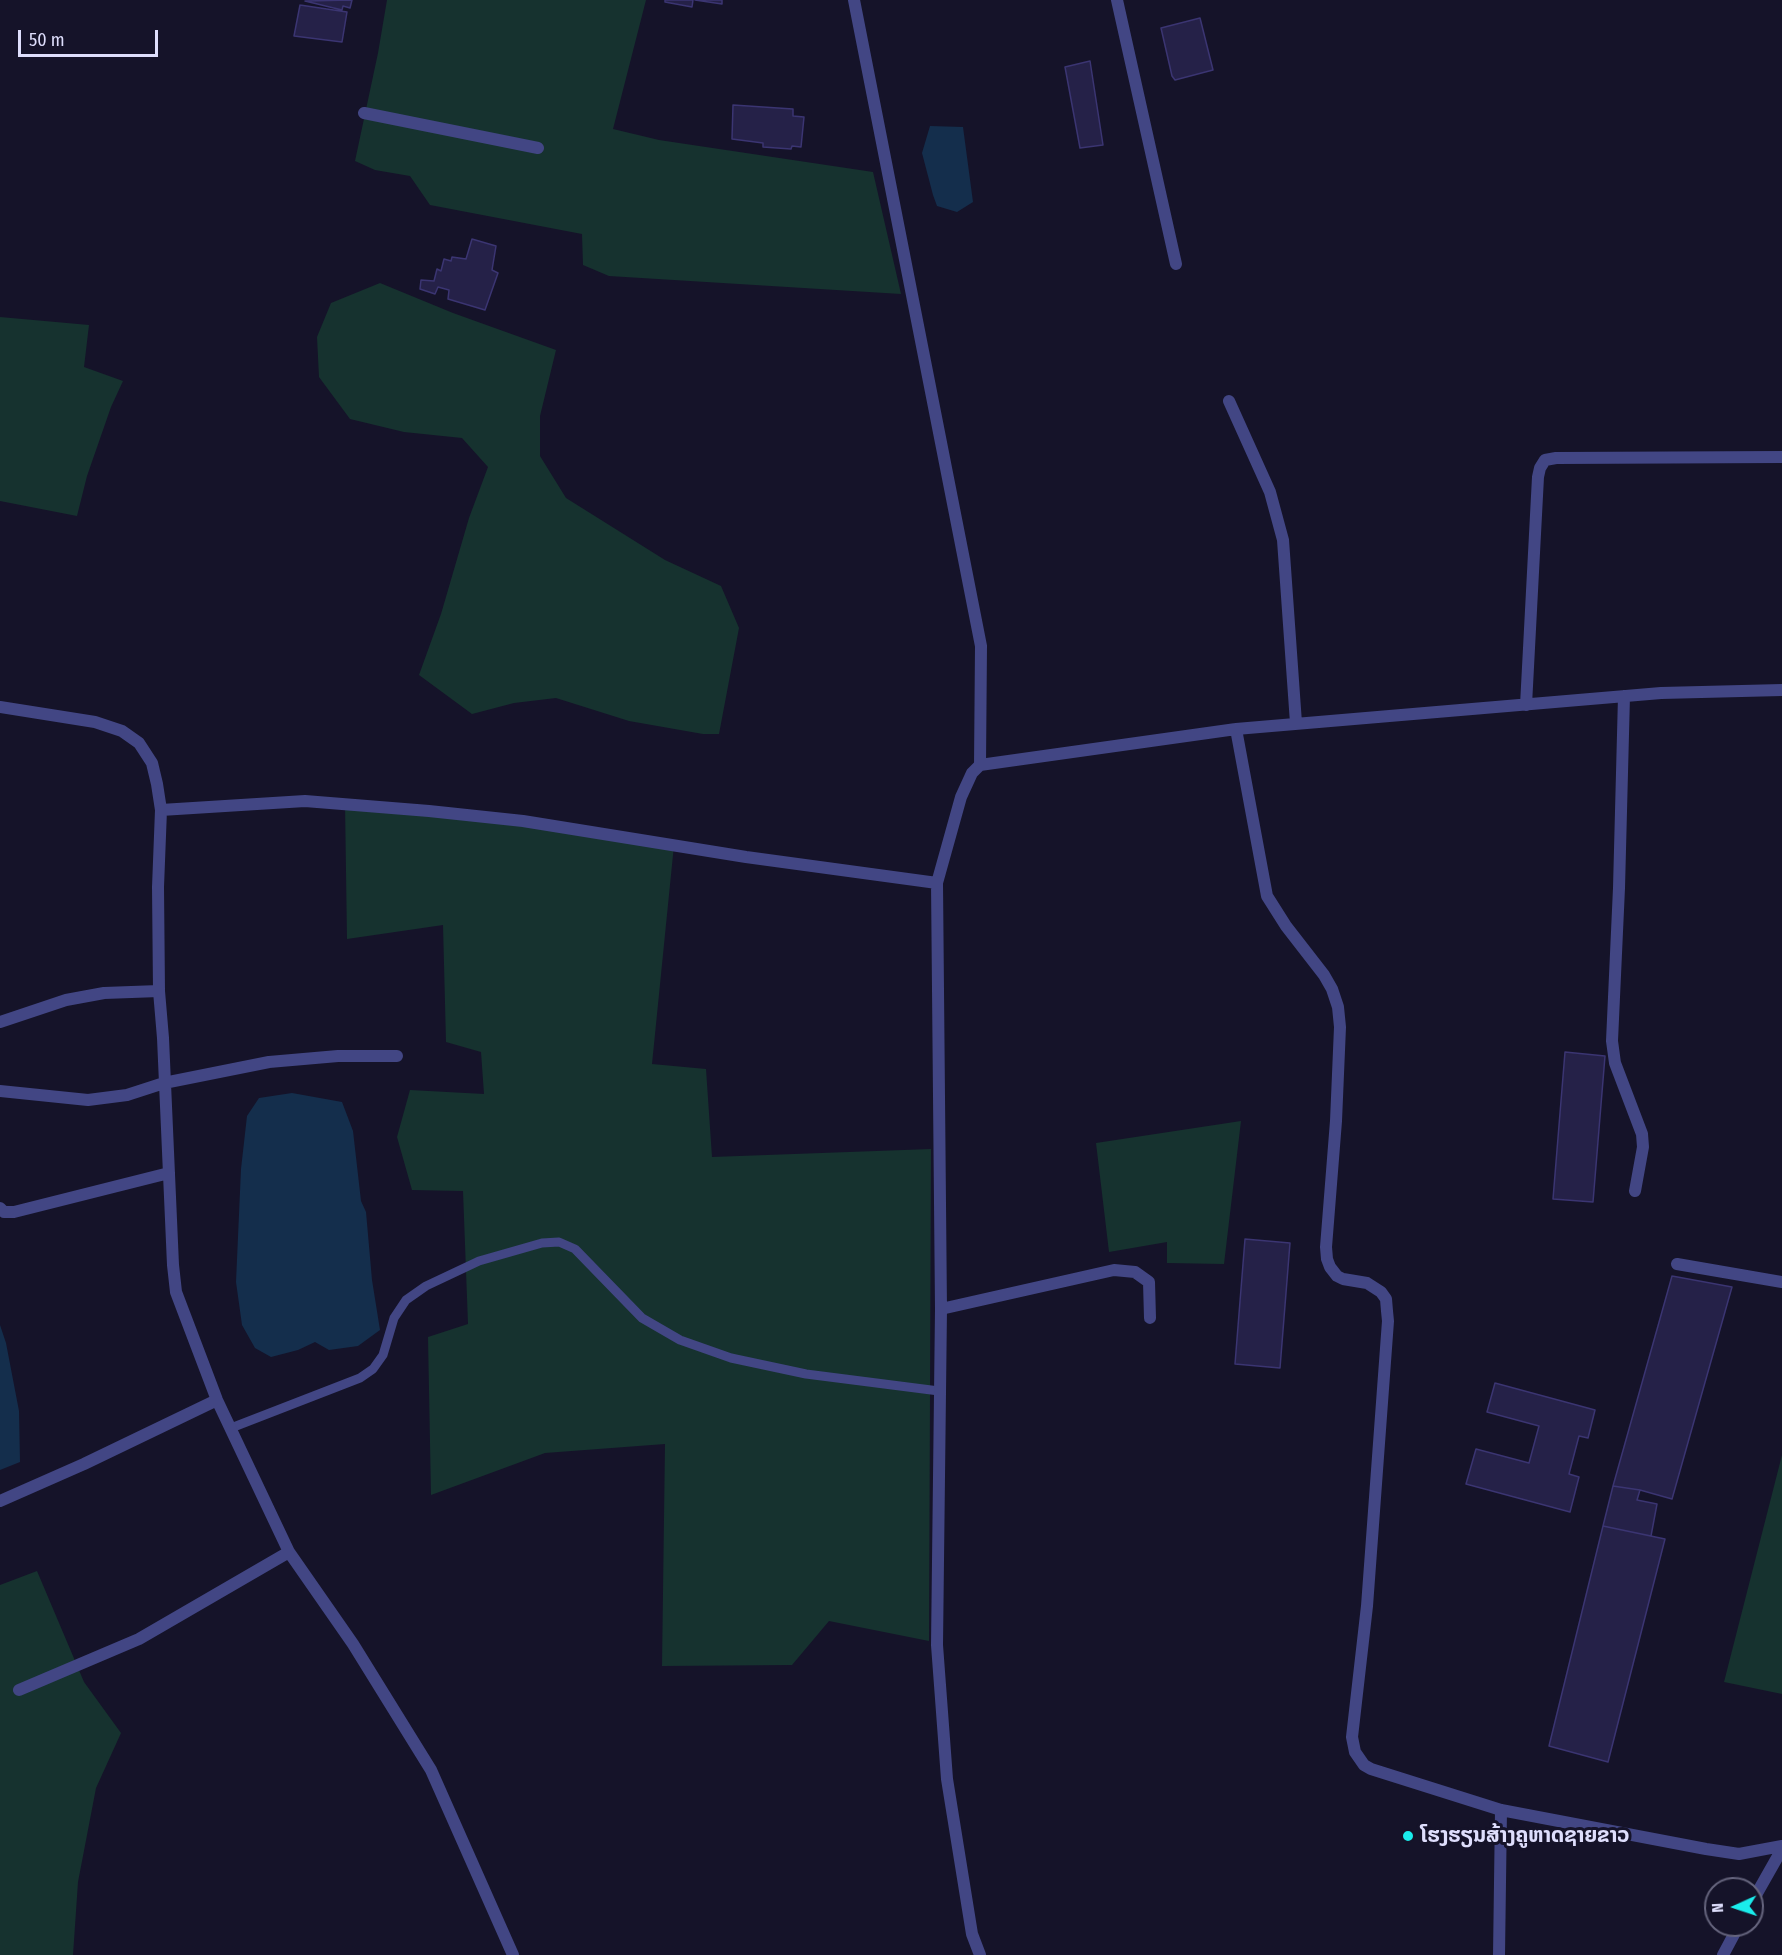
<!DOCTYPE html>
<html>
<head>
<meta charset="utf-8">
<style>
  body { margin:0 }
  #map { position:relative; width:1782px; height:1955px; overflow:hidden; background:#151329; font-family:"Fira Sans Condensed",sans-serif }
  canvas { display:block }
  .north { position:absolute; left:1704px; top:1877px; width:60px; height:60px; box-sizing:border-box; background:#151329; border:2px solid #65647d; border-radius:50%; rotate:267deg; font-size:16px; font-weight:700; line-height:24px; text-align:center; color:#dedefc }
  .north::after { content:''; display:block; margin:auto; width:21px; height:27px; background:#1aecec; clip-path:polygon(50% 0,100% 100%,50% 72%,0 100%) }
  .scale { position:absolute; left:18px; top:30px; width:140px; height:27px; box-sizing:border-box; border:3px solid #dedefc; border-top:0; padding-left:8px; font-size:18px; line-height:21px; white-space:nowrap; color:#dedefc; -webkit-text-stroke:4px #151329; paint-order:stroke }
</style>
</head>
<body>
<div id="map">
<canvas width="1782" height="1955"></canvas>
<div class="north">N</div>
<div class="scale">50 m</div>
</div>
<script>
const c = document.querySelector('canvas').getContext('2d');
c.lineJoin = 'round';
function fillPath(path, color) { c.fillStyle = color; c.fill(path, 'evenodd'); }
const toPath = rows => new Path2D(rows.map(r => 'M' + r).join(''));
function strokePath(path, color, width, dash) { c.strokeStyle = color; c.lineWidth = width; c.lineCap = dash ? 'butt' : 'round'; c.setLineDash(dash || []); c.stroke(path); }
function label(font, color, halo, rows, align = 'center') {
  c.font = font + ' "Fira Sans Condensed","Noto Sans Lao",sans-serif'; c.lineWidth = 6; c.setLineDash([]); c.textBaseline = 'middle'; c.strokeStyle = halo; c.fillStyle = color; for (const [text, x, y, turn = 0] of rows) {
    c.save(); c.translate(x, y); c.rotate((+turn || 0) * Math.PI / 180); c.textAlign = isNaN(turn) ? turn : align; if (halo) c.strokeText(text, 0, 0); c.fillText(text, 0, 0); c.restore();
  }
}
const green = toPath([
  [387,0,646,0,613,129,659,140,873,172,901,294,609,276,583,265,582,234,430,205,410,176,375,170,355,161,378,53],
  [380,283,453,313,556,350,540,416,540,456,566,498,665,560,721,586,739,628,719,734,703,734,629,721,556,698,514,703,472,714,419,675,441,614,469,518,488,467,462,438,404,432,350,419,319,377,317,337,331,303],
  [0,317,89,325,84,367,123,381,111,407,87,476,77,516,0,501],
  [345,803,674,845,652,1064,706,1069,712,1157,931,1149,929,1641,829,1621,792,1665,662,1666,665,1444,545,1453,431,1495,428,1337,468,1324,463,1191,412,1190,397,1137,410,1090,484,1094,481,1052,446,1042,443,925,347,939],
  [1241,1121,1224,1264,1167,1263,1167,1242,1109,1252,1096,1143],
  [1782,1455,1782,1694,1724,1682],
  [37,1571,84,1682,121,1733,96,1788,78,1882,73,1955,0,1955,0,1585]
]);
const water = toPath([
  [930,126,963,127,973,202,957,212,937,206,933,195,922,153],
  [292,1093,342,1102,353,1131,361,1201,366,1212,372,1280,380,1330,358,1346,329,1350,315,1342,298,1350,271,1357,255,1348,242,1325,236,1282,241,1169,247,1116,259,1098],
  [0,1325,6,1343,19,1411,20,1462,0,1470]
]);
const building = toPath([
  [352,0,350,8,343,6,342,10,305,1,352,0],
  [665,0,693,0,692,7,665,2,665,0],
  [695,0,722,0,722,4,695,0],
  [300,5,347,12,342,42,294,36,300,5],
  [1200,18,1213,70,1175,80,1172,76,1161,28,1200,18],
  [1090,61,1103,145,1080,148,1065,67,1090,61],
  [733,105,793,109,793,116,804,117,801,147,792,146,791,149,763,147,763,143,732,139,733,105],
  [472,239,496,246,492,270,498,273,485,310,448,299,449,290,438,287,435,294,420,289,421,280,434,281,437,269,441,271,444,259,451,261,452,257,466,259,472,239],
  [1565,1052,1605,1056,1593,1202,1553,1199,1565,1052],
  [1245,1239,1290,1243,1280,1368,1235,1364,1245,1239],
  [1672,1276,1732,1287,1672,1499,1640,1490,1613,1486,1672,1276],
  [1495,1383,1595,1410,1588,1438,1579,1436,1569,1474,1579,1477,1570,1512,1466,1484,1476,1449,1529,1463,1539,1426,1487,1412,1495,1383],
  [1613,1486,1640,1490,1637,1500,1657,1504,1651,1536,1603,1526,1613,1486],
  [1603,1526,1665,1539,1608,1762,1549,1746,1603,1526]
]);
const service = toPath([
  [231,1428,360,1378,373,1369,383,1355,394,1318,406,1300,426,1286,479,1261,542,1243,559,1242,575,1249,642,1318,680,1340,731,1358,806,1374,939,1391]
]);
const minor = toPath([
  [854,0,981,646,980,765,972,773,961,797,937,883,941,1309,937,1645,947,1779,972,1934,980,1955],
  [1117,0,1176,264],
  [364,113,538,148],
  [1229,401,1270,492,1283,540,1296,723],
  [1624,696,1619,888,1612,1041,1615,1063,1642,1134,1643,1147,1635,1191],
  [1526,705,1538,477,1540,468,1545,460,1556,458,1782,457],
  [0,707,95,722,122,731,139,743,152,763,157,784,161,810,158,887,159,991,163,1038,173,1265,176,1292,217,1400,289,1552,353,1644,431,1770,513,1955],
  [1236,729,1267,896,1286,926,1324,975,1332,989,1338,1007,1340,1027,1336,1121,1326,1247,1327,1259,1330,1267,1337,1276,1343,1279,1367,1283,1381,1292,1386,1299,1387,1311,1388,1321,1367,1606,1352,1737,1355,1752,1364,1765,1371,1769,1501,1810,1706,1849,1739,1854,1782,1846],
  [980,765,1236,729,1661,693,1782,690],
  [161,810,305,801,429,811,523,821,746,857,937,883],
  [0,1022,66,1000,104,993,159,991],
  [0,1091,88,1100,127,1095,164,1083,269,1062,338,1056,397,1056],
  [0,1208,4,1212,14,1212,169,1173],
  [1677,1264,1782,1282],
  [941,1309,1114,1270,1135,1272,1149,1282,1150,1318],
  [0,1501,84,1464,217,1400],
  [19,1690,139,1639,289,1552],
  [1752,1902,1782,1849],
  [1499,1955,1501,1810],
  [1723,1955,1739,1925]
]);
const markers = [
  [1408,1836,6,"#1aecec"]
];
const poiNames = [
  ["ໂຮງຮຽນສ້າງຄູຫາດຊາຍຂາວ",1420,1836]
];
fillPath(green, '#16322f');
fillPath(water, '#142e4c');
fillPath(building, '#252148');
strokePath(building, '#3b3572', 1.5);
strokePath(service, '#424684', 9);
strokePath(minor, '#424684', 12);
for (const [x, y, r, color] of markers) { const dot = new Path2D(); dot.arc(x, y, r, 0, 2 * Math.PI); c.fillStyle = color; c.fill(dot); strokePath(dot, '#151329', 2); }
label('bold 21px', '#dedefc', '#151329', poiNames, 'left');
</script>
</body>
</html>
